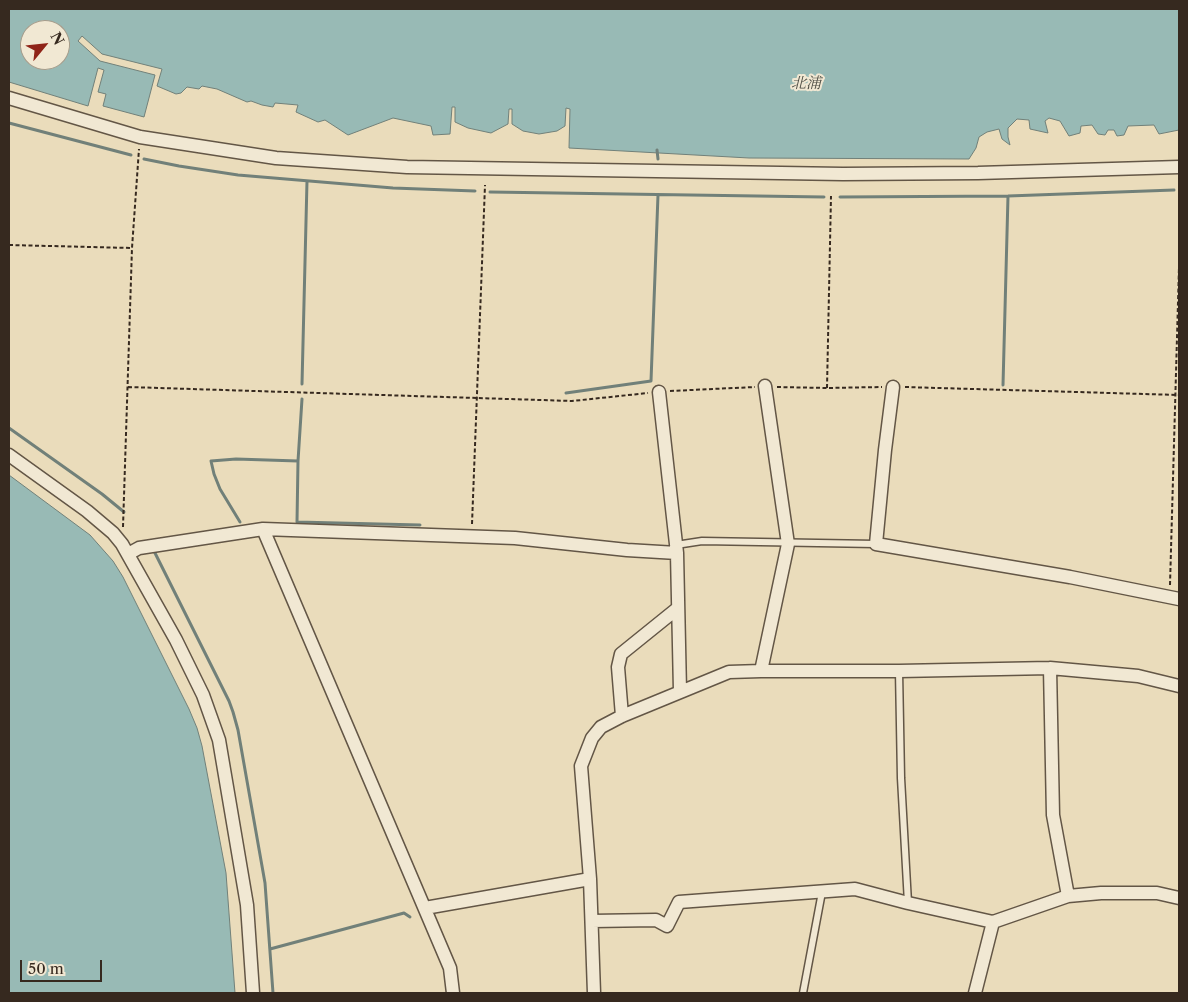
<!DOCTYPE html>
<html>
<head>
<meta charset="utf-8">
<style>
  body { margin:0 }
  #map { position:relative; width:1188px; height:1002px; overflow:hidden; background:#eadcbb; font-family:"Libre Caslon Text",serif }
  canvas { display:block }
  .frame { position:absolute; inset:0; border:10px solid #36291f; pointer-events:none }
  .north { position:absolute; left:20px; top:20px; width:50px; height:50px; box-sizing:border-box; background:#f1e8d3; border:1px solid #a69c8b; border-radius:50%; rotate:62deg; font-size:14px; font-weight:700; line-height:20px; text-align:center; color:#36291f }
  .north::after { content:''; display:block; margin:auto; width:18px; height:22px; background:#8f2418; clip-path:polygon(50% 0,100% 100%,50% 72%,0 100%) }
  .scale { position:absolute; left:20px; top:960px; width:82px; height:22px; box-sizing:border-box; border:2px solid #36291f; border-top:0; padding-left:6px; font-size:15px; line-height:18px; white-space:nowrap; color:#36291f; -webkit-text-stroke:4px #f1e8d3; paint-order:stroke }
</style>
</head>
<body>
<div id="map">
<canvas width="1188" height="1002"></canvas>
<div class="frame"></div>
<div class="north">N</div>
<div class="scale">50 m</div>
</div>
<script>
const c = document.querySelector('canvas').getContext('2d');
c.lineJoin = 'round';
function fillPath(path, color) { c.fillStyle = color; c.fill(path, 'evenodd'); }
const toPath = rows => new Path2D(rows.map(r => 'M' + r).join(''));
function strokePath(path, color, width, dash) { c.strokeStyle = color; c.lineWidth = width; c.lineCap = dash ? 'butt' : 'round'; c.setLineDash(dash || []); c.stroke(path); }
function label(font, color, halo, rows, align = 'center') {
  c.font = font + ' "Libre Caslon Text","Noto Serif JP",serif'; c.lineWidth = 4; c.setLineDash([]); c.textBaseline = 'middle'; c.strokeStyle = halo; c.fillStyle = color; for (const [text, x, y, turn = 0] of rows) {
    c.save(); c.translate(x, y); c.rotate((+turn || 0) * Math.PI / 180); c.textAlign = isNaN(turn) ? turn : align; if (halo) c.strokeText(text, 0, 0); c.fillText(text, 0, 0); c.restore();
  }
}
const water = toPath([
  [9,9,1179,9,1179,130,1159,134,1154,125,1128,126,1124,135,1117,136,1114,130,1108,130,1105,135,1098,134,1092,125,1081,126,1080,133,1069,136,1060,121,1049,118,1045,121,1048,133,1030,129,1029,120,1017,119,1008,128,1008,137,1010,145,1002,139,999,129,987,132,979,137,976,148,969,159,749,158,569,148,570,109,566,108,565,126,557,131,539,134,523,131,512,124,512,109,509,109,508,124,491,133,468,128,455,122,455,107,452,107,450,134,433,135,431,126,393,118,348,135,325,120,318,122,296,112,298,105,275,103,273,107,262,105,251,101,247,102,217,89,202,86,199,89,187,87,181,93,176,94,157,86,162,69,102,54,82,36,78,41,100,61,155,75,144,117,103,106,106,94,98,92,104,70,98,68,88,106,9,82,9,9],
  [30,30,60,30,60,60,30,60,30,30],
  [9,475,90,535,113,561,123,577,189,709,197,728,202,746,226,873,235,993,9,993,9,475]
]);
const stream = toPath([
  [9,123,131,155],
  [657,150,658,159],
  [144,159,179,166,238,175,393,188,475,191],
  [490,192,824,197],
  [840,197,1008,196,1174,190],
  [302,384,307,181],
  [1003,385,1008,196],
  [566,393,651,381,658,195],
  [302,399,298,461,297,522,420,525],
  [9,428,102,494,124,512],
  [240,522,220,489,214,474,211,461,236,459,298,461],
  [153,549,229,701,233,712,238,730,265,883,273,993],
  [270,949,404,913,410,917]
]);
const path = toPath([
  [9,245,132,248],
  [128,387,572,401,648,393],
  [777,387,827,388,882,387],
  [905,387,1179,395],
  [827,388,831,196],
  [670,391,755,387],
  [472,524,485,185],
  [123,527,132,248,139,149],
  [1170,585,1179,267]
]);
const service = toPath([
  [676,545,702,541,876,544],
  [899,671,901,778,908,903],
  [803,993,822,892]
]);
const minor = toPath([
  [9,98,140,137,276,158,407,167,843,174,978,173,1179,167],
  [893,387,885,450,876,544,1070,577,1179,599],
  [659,392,677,553,680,691],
  [9,455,87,511,113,533,122,544,176,640,203,695,219,740,247,905,253,993],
  [263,529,450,968,453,993],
  [128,554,139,548,263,529,515,538,627,550,677,553],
  [1050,668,1053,815,1068,896],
  [761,671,788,544,765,386],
  [622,716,618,667,621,654,678,608],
  [425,908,590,879],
  [592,921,656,920,667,926,679,902,855,889,908,903,993,922,1068,896,1101,893,1157,893,1179,898],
  [594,993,590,879,581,766,592,738,601,727,622,716,729,672,761,671,899,671,1050,668,1138,676,1179,686],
  [975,993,993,922]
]);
const waterNames = [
  ["北浦",806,84]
];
fillPath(water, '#98bab5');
strokePath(water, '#718079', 1);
strokePath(stream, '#718079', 3);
strokePath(service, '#635646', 9);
strokePath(minor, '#635646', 15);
strokePath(path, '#36291f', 2, [4, 2.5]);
strokePath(service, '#f1e8d3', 6);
strokePath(minor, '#f1e8d3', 12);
label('italic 15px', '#4e4d44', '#f1e8d3', waterNames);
</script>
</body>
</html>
